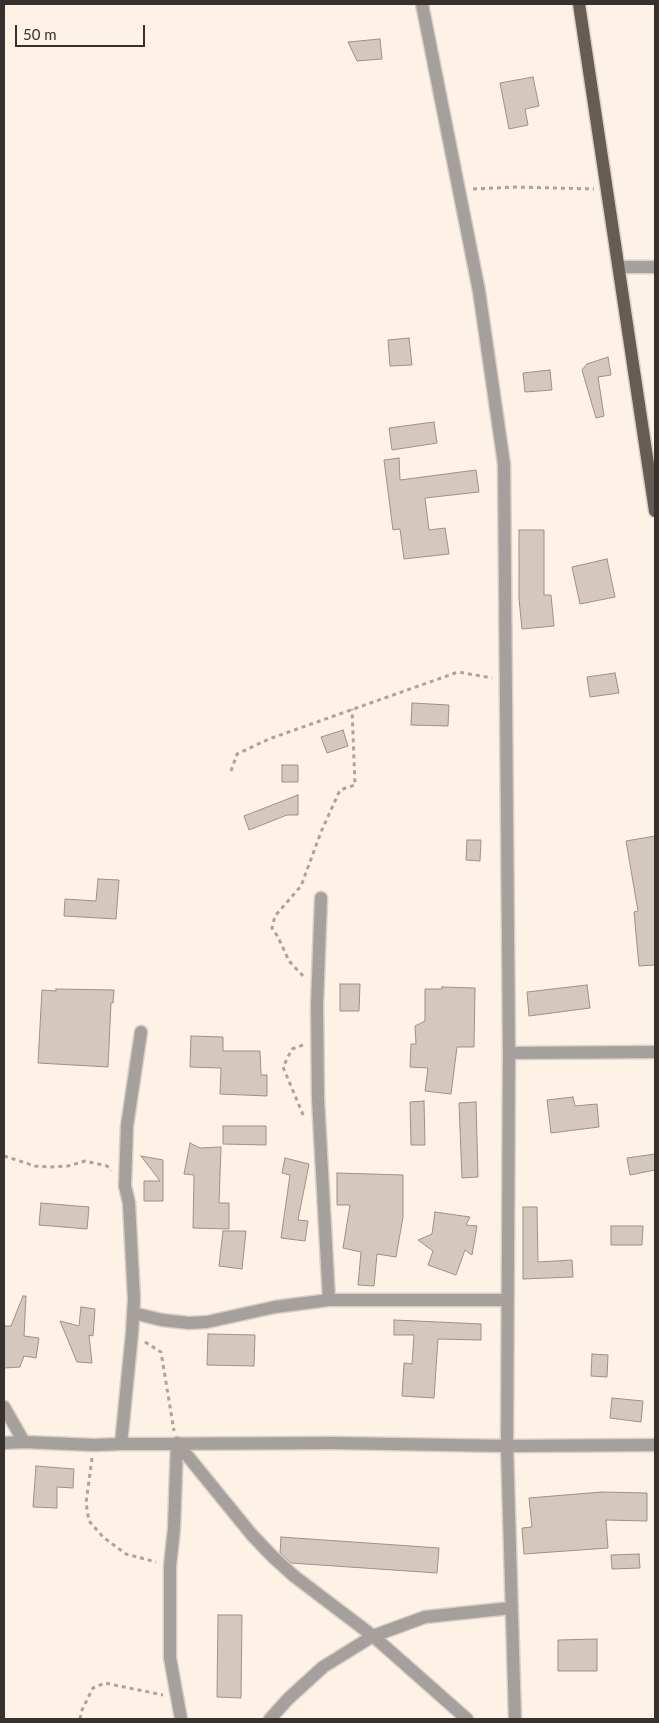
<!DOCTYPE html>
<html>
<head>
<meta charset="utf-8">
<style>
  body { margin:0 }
  #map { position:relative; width:659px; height:1723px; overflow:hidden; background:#fef1e6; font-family:Lato,sans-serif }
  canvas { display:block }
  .frame { position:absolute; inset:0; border:5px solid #37322e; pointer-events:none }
  .scale { position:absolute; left:15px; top:25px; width:130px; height:22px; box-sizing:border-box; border:2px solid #37322e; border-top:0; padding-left:6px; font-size:15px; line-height:18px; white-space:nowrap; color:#37322e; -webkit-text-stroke:4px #fef1e6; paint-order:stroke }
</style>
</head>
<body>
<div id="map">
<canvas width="659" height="1723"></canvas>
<div class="frame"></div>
<div class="scale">50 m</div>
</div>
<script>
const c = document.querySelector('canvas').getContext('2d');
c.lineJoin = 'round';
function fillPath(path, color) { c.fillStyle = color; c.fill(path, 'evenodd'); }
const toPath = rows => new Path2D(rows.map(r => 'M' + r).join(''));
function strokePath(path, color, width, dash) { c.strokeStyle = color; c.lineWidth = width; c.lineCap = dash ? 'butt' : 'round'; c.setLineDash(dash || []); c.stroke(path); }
const building = toPath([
  [380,39,382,59,357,61,348,42,380,39],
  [533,77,539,106,525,109,528,125,509,129,500,83,533,77],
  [409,338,412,365,390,366,388,340,409,338],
  [608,357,611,375,598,377,604,416,596,418,582,370,587,364,608,357],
  [550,370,552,390,525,392,523,373,550,370],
  [434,422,437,443,392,450,389,428,434,422],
  [399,458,400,480,476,470,479,492,425,498,429,530,445,528,449,554,404,559,400,529,393,530,384,460,399,458],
  [519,530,544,530,544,595,551,595,554,626,522,629,519,599,519,530],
  [607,559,615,597,580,604,572,567,607,559],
  [615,673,619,693,590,697,587,677,615,673],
  [412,703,449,705,448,726,411,725,412,703],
  [343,730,348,746,327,753,321,737,343,730],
  [282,765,298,765,298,782,282,782,282,765],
  [298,795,298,815,287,815,249,830,244,816,298,795],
  [655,836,655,965,639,966,634,912,638,911,626,841,655,836],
  [467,840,481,840,480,861,466,860,467,840],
  [98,879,119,880,116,919,64,916,65,899,96,901,98,879],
  [340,984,360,984,359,1011,340,1011,340,984],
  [587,985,590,1008,529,1016,527,992,587,985],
  [442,987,475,988,474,1047,457,1047,451,1094,425,1091,428,1068,410,1067,411,1044,416,1044,415,1026,425,1021,425,989,442,989,442,987],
  [56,989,114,990,113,1003,111,1003,108,1067,38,1063,42,990,56,991,56,989],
  [191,1036,223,1037,223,1051,260,1051,261,1075,267,1075,267,1096,220,1094,221,1068,190,1067,191,1036],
  [573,1097,575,1106,597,1104,599,1127,551,1133,547,1100,573,1097],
  [424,1101,425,1145,411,1145,410,1102,424,1101],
  [476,1102,478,1177,462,1178,459,1103,476,1102],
  [223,1126,266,1126,266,1145,223,1144,223,1126],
  [190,1143,200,1148,221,1147,219,1203,229,1203,229,1229,193,1228,194,1175,184,1174,190,1143],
  [655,1154,655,1170,630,1175,627,1158,655,1154],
  [141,1156,163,1160,163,1201,144,1201,144,1181,160,1181,141,1156],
  [285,1158,309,1164,298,1220,308,1221,305,1241,281,1238,290,1175,282,1173,285,1158],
  [337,1173,403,1175,403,1217,396,1257,377,1254,374,1286,358,1285,361,1252,343,1248,350,1205,337,1205,337,1173],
  [41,1203,89,1207,87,1229,39,1225,41,1203],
  [523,1207,537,1207,538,1262,572,1260,573,1277,523,1279,523,1207],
  [435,1212,470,1217,466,1225,477,1226,472,1255,465,1250,456,1275,428,1265,433,1251,418,1240,432,1234,435,1212],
  [611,1226,643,1226,642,1245,611,1245,611,1226],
  [223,1231,246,1231,242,1269,219,1266,223,1231],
  [23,1296,26,1296,24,1336,39,1338,36,1358,24,1356,20,1367,4,1368,4,1326,11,1326,23,1296],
  [81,1307,95,1309,93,1336,89,1335,92,1363,77,1362,60,1321,79,1326,81,1307],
  [394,1320,481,1324,481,1340,438,1339,434,1398,402,1396,404,1363,412,1364,414,1335,394,1335,394,1320],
  [208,1334,255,1335,254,1366,207,1365,208,1334],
  [592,1354,608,1355,607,1377,591,1376,592,1354],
  [612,1398,643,1401,641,1422,610,1418,612,1398],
  [36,1466,74,1469,73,1488,57,1487,57,1508,33,1507,36,1466],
  [602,1492,647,1493,647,1521,606,1520,608,1548,524,1554,522,1528,532,1527,529,1498,602,1492],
  [281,1537,439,1548,437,1573,291,1563,280,1553,281,1537],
  [639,1554,640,1568,612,1569,611,1555,639,1554],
  [218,1615,242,1615,241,1698,217,1697,218,1615],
  [597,1639,597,1671,558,1671,558,1640,597,1639]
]);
const path = toPath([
  [473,189,516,187,594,189],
  [231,771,237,754,269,739,458,672,492,678],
  [303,976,289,961,278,937,272,928,275,916,301,886,321,832,340,790,355,785,352,709],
  [303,1045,292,1049,283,1067,304,1117],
  [4,1156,35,1166,51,1167,68,1166,85,1161,107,1166,111,1171],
  [145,1342,161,1352,174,1431],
  [92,1458,86,1503,89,1521,103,1537,126,1554,156,1562],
  [80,1719,82,1710,93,1688,105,1683,163,1695]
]);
const minor = toPath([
  [422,4,479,291,504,464,509,1053,507,1446,515,1719],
  [619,267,655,267],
  [321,898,317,1005,318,1099,329,1300,507,1300],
  [509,1053,655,1052],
  [133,1313,162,1320,189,1323,207,1322,275,1307,329,1300],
  [4,1407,24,1442],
  [4,1443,24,1442,94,1445,121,1444,334,1443,507,1446,655,1445],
  [177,1443,252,1535,273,1557,294,1576,373,1636,467,1719],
  [177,1443,174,1529,170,1566,170,1658,181,1719],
  [121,1444,132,1333,134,1299,129,1203,125,1186,127,1126,141,1032],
  [270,1719,288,1699,323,1667,373,1636,425,1617,511,1608]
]);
const major = toPath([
  [579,4,655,511]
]);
fillPath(building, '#d4c8bd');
strokePath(building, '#9c9187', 1);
strokePath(minor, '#dacfc5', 15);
strokePath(major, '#dacfc5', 15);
strokePath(path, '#aca39b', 3, [4, 4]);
strokePath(minor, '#a5a09b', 12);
strokePath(major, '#655c54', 12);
</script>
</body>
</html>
